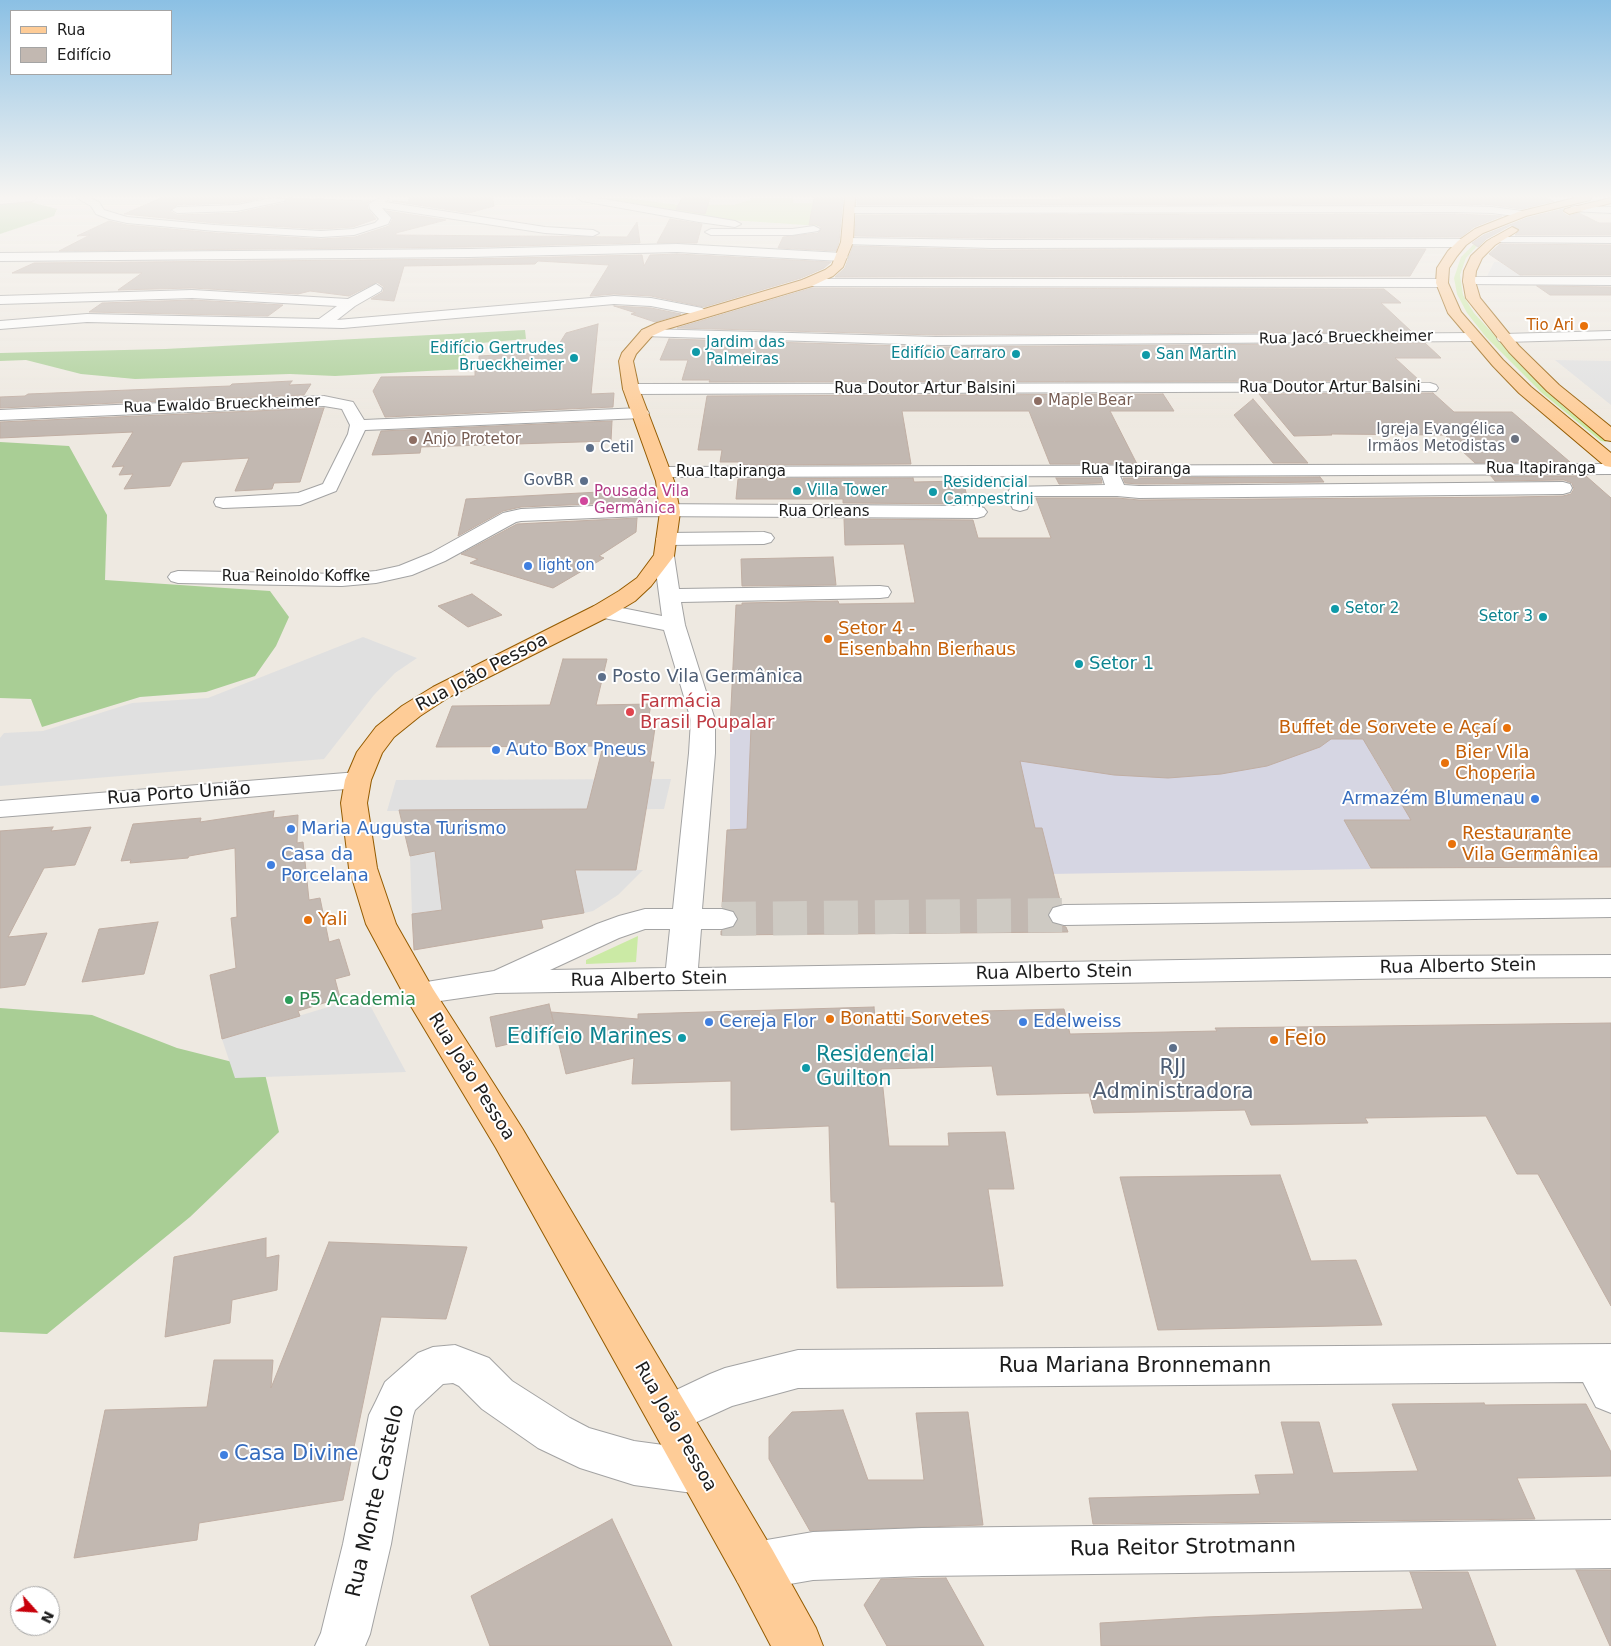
<!DOCTYPE html>
<html>
<head>
<meta charset="utf-8">
<style>
  body { margin:0 }
  #map { position:relative; width:1611px; height:1646px; overflow:hidden; background:#eee9e1; font-family:"DejaVu Sans",sans-serif }
  canvas { display:block }
  .legend { position:absolute; left:10px; top:10px; width:162px; height:65px; box-sizing:border-box; background:#fff; border:1px solid #a4a4a4; margin:0; padding:6px 9px; list-style:none; font-size:15px; color:#1c1c1c }
  .legend li { display:flex; align-items:center; gap:10px; height:25px }
  .legend b { width:25px; border:1px solid #a4a4a4 }
  .north { position:absolute; left:10px; top:1586px; width:50px; height:50px; box-sizing:border-box; background:#fff; border:1px solid #a4a4a4; border-radius:50%; rotate:116deg; font-size:14px; font-weight:700; line-height:20px; text-align:center; color:#1c1c1c }
  .north::after { content:''; display:block; margin:auto; width:18px; height:22px; background:#c8000a; clip-path:polygon(50% 0,100% 100%,50% 72%,0 100%) }
</style>
</head>
<body>
<div id="map">
<canvas width="1611" height="1646"></canvas>
<ul class="legend">
<li><b style="height:6px;background:#fecc97"></b>Rua</li>
<li><b style="height:14px;background:#c2b8b1"></b>Edifício</li>
</ul>
<div class="north">N</div>
</div>
<script>
const c = document.querySelector('canvas').getContext('2d');
c.lineJoin = 'round';
function fillPath(path, color) { c.fillStyle = color; c.fill(path, 'evenodd'); }
const toPath = rows => new Path2D(rows.map(r => 'M' + r).join(''));
function strokePath(path, color, width, dash) { c.strokeStyle = color; c.lineWidth = width; c.lineCap = dash ? 'butt' : 'round'; c.setLineDash(dash || []); c.stroke(path); }
function label(font, color, halo, rows, align = 'center') {
  c.font = font + ' "DejaVu Sans",sans-serif'; c.lineWidth = 4; c.setLineDash([]); c.textBaseline = 'middle'; c.strokeStyle = halo; c.fillStyle = color; for (const [text, x, y, turn = 0] of rows) {
    c.save(); c.translate(x, y); c.rotate((+turn || 0) * Math.PI / 180); c.textAlign = isNaN(turn) ? turn : align; if (halo) c.strokeText(text, 0, 0); c.fillText(text, 0, 0); c.restore();
  }
}
const grass = toPath([
  [602,198,626,198,679,205,733,205,750,200,751,198,793,198,793,203,839,203,821,226,729,220],
  [1476,242,1480,243,1466,258,1460,275,1463,295,1474,313,1518,361,1564,407,1607,442,1601,441,1542,393,1486,337,1467,313,1457,294,1454,278,1461,257],
  [638,936,636,962,586,964,586,960]
]);
const forest = toPath([
  [0,198,31,198,23,200,57,209,54,216,0,234],
  [525,330,526,339,459,345,466,353,465,369,408,372,335,376,290,374,135,379,81,374,26,360,0,361,0,353,165,349],
  [0,442,69,446,107,515,105,580,270,591,289,617,276,646,255,676,206,692,140,697,42,727,31,699,0,698],
  [0,1008,92,1015,177,1048,264,1070,279,1132,190,1217,47,1334,0,1332]
]);
const parking = toPath([
  [1494,262,1499,262,1527,278,1487,276],
  [1555,360,1611,361,1611,405],
  [363,637,417,658,395,673,374,695,324,759,0,786,0,738,4,733,43,731,132,703,208,698],
  [671,779,664,809,387,811,396,780],
  [474,843,487,871,643,870,618,895,593,911,584,913,576,881,441,902,442,910,412,914,410,856],
  [365,996,406,1072,235,1078,222,1039]
]);
const plaza = toPath([
  [966,725,1340,734,1343,739,1611,736,1370,751,1391,787,1455,787,1413,820,1345,821,1371,869,790,878,730,830,730,727]
]);
const building = toPath([
  [161,198,265,198,237,203,177,205,170,211,177,215,237,213,284,203,287,198,371,201,367,203,368,209,376,219,353,227,321,229,215,223,124,214,161,198],
  [409,198,493,198,494,206,469,213,392,201,409,202,409,198],
  [682,198,710,198,705,214,676,209,682,198],
  [814,198,843,198,839,242,836,251,778,248,783,237,818,233,821,230,821,227,815,224,809,225,814,198],
  [857,198,973,198,975,200,1063,200,1062,198,1546,198,1554,201,1522,209,1492,205,1455,204,857,205,857,198],
  [1563,209,1562,212,1568,216,1579,213,1599,223,1611,223,1611,235,1515,235,1520,230,1511,225,1486,239,1478,247,1472,243,1484,235,1527,218,1563,209],
  [387,211,446,220,396,233,396,235,627,237,637,222,640,243,469,247,59,251,90,235,77,236,109,221,127,225,215,233,321,239,355,237,389,226,393,218,387,211],
  [1455,214,1502,216,1474,227,1461,237,992,238,855,236,856,215,1455,214],
  [670,219,702,224,697,243,657,243,670,219],
  [1500,244,1611,245,1611,275,1520,275,1489,254,1500,244],
  [853,246,992,250,1426,249,1410,276,835,277,845,268,853,246],
  [677,254,831,262,824,268,801,278,704,307,651,296,614,294,590,296,609,265,538,261,535,264,404,266,394,301,371,299,383,292,384,287,377,282,349,296,310,291,298,294,192,288,118,290,142,273,12,273,34,263,469,259,642,255,644,266,650,255,677,254],
  [1537,286,1611,287,1611,295,1550,295,1537,286],
  [812,288,1384,289,1401,303,1381,303,1412,332,936,335,677,328,812,288],
  [192,300,283,305,268,316,89,312,102,303,192,300],
  [614,306,651,308,681,314,655,322,631,314,636,313,614,306],
  [598,324,591,394,614,393,613,407,385,417,373,391,381,377,475,376,475,371,479,371,479,356,554,352,566,333,598,324],
  [669,339,936,347,1425,343,1441,358,1395,358,1420,381,709,382,710,380,682,380,688,360,660,360,669,339],
  [292,381,289,385,311,384,304,395,0,408,0,397,25,396,28,394,230,386,232,384,292,381],
  [1433,393,1454,412,1512,412,1570,462,1475,463,1445,435,1331,434,1332,435,1294,436,1259,394,1433,393],
  [1163,394,1174,411,1110,411,1137,464,1050,464,1029,411,902,411,911,464,739,465,739,462,720,462,722,450,698,450,707,396,1163,394],
  [1253,399,1308,463,1273,463,1234,415,1253,399],
  [324,408,300,482,274,483,272,489,235,491,249,458,182,462,170,486,124,489,133,474,119,475,124,466,112,467,133,432,0,438,0,422,324,408],
  [612,421,611,441,421,447,420,453,372,455,381,431,612,421],
  [1491,476,1586,476,1611,498,1611,867,1371,868,1344,820,1411,820,1363,739,1331,739,1320,747,1267,766,1221,774,1168,778,1114,775,1020,761,1035,828,1042,828,1061,904,1051,907,1047,916,1053,924,1066,927,1068,932,721,935,721,931,735,927,739,920,735,911,722,907,727,830,747,829,751,727,730,727,736,605,742,605,742,603,838,601,839,604,915,603,904,544,845,545,844,519,973,520,978,538,1051,538,1036,498,1117,498,1139,500,1514,497,1563,496,1571,494,1574,489,1572,483,1564,480,1495,481,1491,476],
  [1320,477,1324,482,1139,484,1125,483,1123,478,1320,477],
  [913,478,914,482,963,481,969,504,843,503,843,499,736,499,738,479,913,478],
  [1056,478,1101,478,1102,483,1059,484,1056,478],
  [638,490,638,502,521,507,503,511,458,536,466,499,638,490],
  [637,518,636,532,599,556,604,558,553,588,470,563,478,559,461,554,517,524,637,518],
  [833,557,836,585,742,586,741,559,833,557],
  [472,594,502,615,468,627,438,606,472,594],
  [563,659,607,659,596,705,651,704,648,721,656,721,650,762,654,762,636,870,575,870,584,913,541,920,543,928,414,950,412,914,442,910,435,851,410,856,399,810,587,809,603,746,436,747,452,706,550,705,563,659],
  [274,811,273,818,298,815,297,843,303,842,309,900,320,898,329,942,339,939,350,975,335,979,340,998,298,1011,300,1016,222,1039,210,975,236,968,231,918,237,917,235,848,189,856,188,858,130,863,131,860,121,861,133,824,201,818,200,822,274,811],
  [53,827,51,831,91,827,75,865,44,868,8,937,47,933,25,985,0,988,0,831,53,827],
  [158,922,144,974,82,982,99,929,158,922],
  [549,1004,556,1033,496,1047,490,1017,549,1004],
  [874,1007,875,1018,983,1016,982,1011,1064,1009,1070,1034,1217,1031,1215,1028,1611,1023,1611,1306,1538,1174,1517,1174,1486,1116,1365,1118,1368,1123,1251,1125,1245,1110,1094,1113,1089,1093,997,1095,992,1066,881,1069,889,1146,949,1146,948,1133,1005,1132,1014,1189,988,1189,1003,1286,837,1288,835,1202,831,1202,829,1126,731,1130,731,1081,632,1084,634,1058,566,1074,551,1012,638,1019,638,1014,874,1007],
  [1280,1175,1311,1261,1356,1260,1382,1325,1158,1330,1120,1177,1280,1175],
  [266,1238,266,1258,279,1255,277,1290,232,1300,230,1323,165,1337,174,1257,266,1238],
  [329,1242,467,1247,446,1319,381,1317,343,1500,199,1523,197,1540,74,1558,105,1410,207,1407,214,1360,273,1360,271,1388,329,1242],
  [1484,1403,1485,1405,1586,1404,1611,1452,1611,1476,1517,1478,1535,1519,1093,1524,1089,1498,1260,1494,1255,1475,1294,1474,1281,1422,1319,1422,1333,1473,1418,1471,1392,1404,1484,1403],
  [843,1410,868,1480,924,1480,916,1413,968,1412,983,1525,810,1531,769,1459,769,1437,792,1412,843,1410],
  [612,1519,672,1646,490,1646,471,1596,612,1519],
  [1576,1570,1611,1570,1611,1646,1610,1646,1576,1570],
  [1410,1572,1468,1572,1496,1646,1101,1646,1100,1623,1205,1617,1423,1609,1410,1572],
  [946,1578,984,1646,887,1646,864,1605,881,1579,946,1578]
]);
const minorTunnel = toPath([
  [722,919,1064,915]
]);
const minor = toPath([
  [0,198,37,198,32,201,0,204,0,198],
  [77,198,90,198,99,202,104,210,127,217,215,225,321,231,353,229,375,223,379,219,370,209,369,204,379,198,388,198,389,199,385,202,545,227,593,230,599,233,593,236,545,233,382,208,391,218,388,224,354,235,321,237,215,231,127,223,109,219,96,214,91,206,77,198],
  [272,198,285,199,284,201,237,211,177,213,172,210,177,207,237,205,272,198],
  [577,198,597,198,735,221,741,224,735,227,699,222,582,201,577,198],
  [1455,206,1492,207,1522,211,1527,214,1522,217,1492,213,1455,212,851,213,846,210,851,207,1455,206],
  [1575,206,1611,207,1611,213,1571,211,1570,209,1571,207,1575,206],
  [814,226,820,229,818,231,792,235,711,235,705,232,711,229,792,229,814,226],
  [1496,237,1611,237,1611,243,1492,242,1490,240,1492,238,1496,237],
  [847,238,992,240,1462,239,1468,243,1462,247,992,248,843,244,841,242,847,238],
  [677,244,842,253,848,257,842,261,677,252,469,257,0,261,0,253,469,249,677,244],
  [1469,277,1611,277,1611,285,1464,284,1463,281,1464,278,1469,277],
  [807,279,1442,279,1448,283,1442,287,802,286,801,283,802,280,807,279],
  [376,284,382,288,381,291,355,306,337,320,614,296,651,298,702,308,709,312,702,316,651,306,614,304,343,328,87,322,0,329,0,321,87,314,319,319,337,306,192,298,0,304,0,296,192,290,348,299,376,284],
  [647,329,936,337,1474,333,1479,334,1481,337,1479,340,1474,341,936,345,642,336,640,333,642,330,647,329],
  [1611,331,1611,339,1504,342,1499,341,1497,338,1499,335,1504,334,1611,331],
  [1430,383,1436,385,1438,388,1436,391,631,394,625,392,623,389,625,386,631,384,1430,383],
  [324,396,353,402,364,420,641,408,647,410,649,413,647,416,641,418,365,430,336,491,300,505,223,508,216,506,214,502,216,498,298,493,323,484,348,434,350,425,342,409,324,406,0,420,0,410,324,396],
  [1611,464,1611,474,1120,476,1124,485,1139,486,1563,482,1570,484,1572,488,1570,492,1563,494,1139,498,1117,496,1026,496,1029,505,1027,509,1020,511,1013,509,1011,505,1007,494,1011,487,1105,485,1102,476,662,477,656,476,653,472,656,468,662,467,1611,464],
  [642,504,977,506,984,508,987,512,984,516,977,518,642,516,521,521,516,522,445,561,412,575,376,583,342,586,178,583,171,581,168,577,171,573,178,571,342,574,376,571,399,566,431,553,503,513,521,509,642,504],
  [764,532,771,534,774,538,771,542,764,544,666,545,659,543,656,539,659,535,666,533,764,532],
  [664,550,671,552,674,556,679,589,880,586,888,587,891,592,888,597,880,598,681,602,685,625,715,720,715,753,702,909,722,909,733,912,737,919,733,926,722,929,701,929,698,968,1422,956,1611,955,1611,977,1422,978,496,993,419,1004,408,1001,403,993,408,985,494,971,597,924,619,916,645,909,673,909,689,753,691,720,664,630,594,616,591,611,594,606,602,604,662,616,654,556,657,552,664,550],
  [645,929,670,929,666,968,550,970,619,938,645,929],
  [358,772,367,774,371,780,367,786,358,788,0,817,0,801,358,772],
  [1611,899,1611,917,1064,925,1053,922,1049,915,1053,908,1064,905,1611,899],
  [1611,1344,1611,1413,1596,1407,1583,1382,798,1388,732,1406,668,1435,653,1429,646,1415,653,1401,710,1374,725,1368,798,1350,1611,1344],
  [455,1345,489,1358,512,1381,570,1418,589,1428,634,1441,700,1450,716,1457,723,1472,716,1487,700,1494,634,1485,580,1468,538,1448,482,1409,459,1386,453,1383,443,1384,415,1410,413,1416,391,1544,370,1634,365,1646,315,1646,321,1633,343,1544,369,1415,376,1401,385,1382,418,1353,433,1347,455,1345],
  [1611,1520,1611,1568,922,1576,813,1580,755,1590,738,1583,731,1566,738,1549,755,1542,813,1532,922,1528,1611,1520]
]);
const major = toPath([
  [845,198,855,198,853,242,843,267,833,276,812,286,667,329,652,336,636,354,633,361,639,389,674,481,680,512,674,556,651,586,635,601,610,616,449,697,420,716,394,737,382,753,371,780,367,803,377,868,396,924,433,989,522,1128,772,1549,816,1628,823,1646,771,1646,738,1583,496,1148,403,993,366,924,349,868,341,803,345,780,357,752,376,727,402,706,433,687,594,606,619,591,637,578,654,555,660,512,656,481,623,389,619,361,622,353,642,330,657,323,802,280,825,270,832,265,841,242,845,198],
  [1575,198,1591,198,1590,200,1526,216,1483,233,1466,245,1457,256,1449,268,1448,283,1461,312,1503,360,1531,387,1611,453,1611,467,1605,466,1519,393,1493,366,1448,313,1436,283,1437,268,1448,251,1458,241,1475,229,1518,212,1575,198],
  [1611,198,1611,203,1569,214,1564,211,1565,209,1611,198],
  [1512,227,1518,230,1516,232,1495,245,1482,258,1476,271,1475,281,1480,298,1519,346,1559,385,1611,427,1611,441,1605,440,1547,391,1509,352,1466,298,1463,281,1464,271,1471,256,1487,241,1512,227]
]);
const markers = [
  [1584,326,5,"#e8710a"],
  [696,352,5,"#0f9aa8"],
  [1016,354,5,"#0f9aa8"],
  [1146,355,5,"#0f9aa8"],
  [574,358,5,"#0f9aa8"],
  [1038,401,5,"#8d6e63"],
  [1515,439,5,"#6b7280"],
  [413,440,5,"#8d6e63"],
  [590,448,5,"#5c6f8a"],
  [584,481,5,"#5c6f8a"],
  [797,491,5,"#0f9aa8"],
  [933,492,5,"#0f9aa8"],
  [584,501,5,"#d1479c"],
  [528,566,5,"#3f7fe0"],
  [1335,609,5,"#0f9aa8"],
  [1543,617,5,"#0f9aa8"],
  [828,639,5,"#e8710a"],
  [1079,664,5,"#0f9aa8"],
  [602,677,5,"#5c6f8a"],
  [630,712,5,"#e0444e"],
  [1507,728,5,"#e8710a"],
  [496,750,5,"#3f7fe0"],
  [1445,763,5,"#e8710a"],
  [1535,799,5,"#3f7fe0"],
  [291,829,5,"#3f7fe0"],
  [1452,844,5,"#e8710a"],
  [271,865,5,"#3f7fe0"],
  [308,920,5,"#e8710a"],
  [289,1000,5,"#2e9e5b"],
  [830,1019,5,"#e8710a"],
  [709,1022,5,"#3f7fe0"],
  [1023,1022,5,"#3f7fe0"],
  [682,1038,5,"#0f9aa8"],
  [1274,1040,5,"#e8710a"],
  [1173,1048,5,"#5c6f8a"],
  [806,1068,5,"#0f9aa8"],
  [224,1455,5,"#3f7fe0"]
];
const farFoodnames = [
  ["Tio Ari",1574,326]
];
const farStreetnames = [
  ["Rua Jacó Brueckheimer",1346,338,-1],
  ["Rua Doutor Artur Balsini",1330,388],
  ["Rua Doutor Artur Balsini",925,389],
  ["Rua Ewaldo Brueckheimer",222,405,-2],
  ["Rua Itapiranga",1541,469],
  ["Rua Itapiranga",1136,470],
  ["Rua Itapiranga",731,472],
  ["Rua Orleans",824,512],
  ["Rua Reinoldo Koffke",296,577]
];
const farCulturenames = [
  ["Jardim das",706,343],
  ["Palmeiras",706,360],
  ["Edifício Gertrudes",564,349,"right"],
  ["Brueckheimer",564,366,"right"],
  ["Edifício Carraro",1006,354,"right"],
  ["San Martin",1156,355],
  ["Residencial",943,483],
  ["Campestrini",943,500],
  ["Villa Tower",807,491],
  ["Setor 2",1345,609],
  ["Setor 3",1533,617,"right"]
];
const farEducationnames = [
  ["Maple Bear",1048,401],
  ["Anjo Protetor",423,440]
];
const farWorshipnames = [
  ["Igreja Evangélica",1505,430],
  ["Irmãos Metodistas",1505,447]
];
const farServicenames = [
  ["Cetil",600,448],
  ["GovBR",574,481,"right"]
];
const farHotelnames = [
  ["Pousada Vila",594,492],
  ["Germânica",594,509]
];
const farShopnames = [
  ["light on",538,566]
];
const foodNames = [
  ["Setor 4 -",838,629],
  ["Eisenbahn Bierhaus",838,650],
  ["Buffet de Sorvete e Açaí",1497,728,"right"],
  ["Bier Vila",1455,753],
  ["Choperia",1455,774],
  ["Restaurante",1462,834],
  ["Vila Germânica",1462,855],
  ["Yali",318,920],
  ["Bonatti Sorvetes",840,1019]
];
const cultureNames = [
  ["Setor 1",1089,664]
];
const streetNames = [
  ["Rua João Pessoa",482,673,-28],
  ["Rua Porto União",179,794,-4],
  ["Rua Alberto Stein",1458,967,-1],
  ["Rua Alberto Stein",1054,973,-1],
  ["Rua Alberto Stein",649,980,-1],
  ["Rua João Pessoa",471,1077,58],
  ["Rua João Pessoa",675,1427,60]
];
const serviceNames = [
  ["Posto Vila Germânica",612,677]
];
const healthNames = [
  ["Farmácia",640,702],
  ["Brasil Poupalar",640,723]
];
const shopNames = [
  ["Auto Box Pneus",506,750],
  ["Armazém Blumenau",1525,799,"right"],
  ["Maria Augusta Turismo",301,829],
  ["Casa da",281,855],
  ["Porcelana",281,876],
  ["Cereja Flor",719,1022],
  ["Edelweiss",1033,1022]
];
const leisureNames = [
  ["P5 Academia",299,1000]
];
const nearCulturenames = [
  ["Edifício Marines",672,1038],
  ["Residencial",816,1056,"left"],
  ["Guilton",816,1080,"left"]
];
const nearFoodnames = [
  ["Feio",1284,1040]
];
const nearServicenames = [
  ["RJJ",1173,1069],
  ["Administradora",1173,1093]
];
const nearStreetnames = [
  ["Rua Mariana Bronnemann",1135,1367],
  ["Rua Monte Castelo",376,1501,-77],
  ["Rua Reitor Strotmann",1183,1548,-1]
];
const nearShopnames = [
  ["Casa Divine",234,1455]
];
fillPath(grass, '#cbeaa5');
fillPath(forest, '#a9ce95');
fillPath(parking, '#e0e0e0');
fillPath(plaza, '#d6d6e3');
fillPath(building, '#c2b8b1');
strokePath(building, '#c0aea3', 1);
strokePath(minorTunnel, '#cecac3', 34, [34, 17]);
strokePath(minor, '#a3a3a3', 2);
strokePath(major, '#945b00', 2);
fillPath(minor, '#fff');
fillPath(major, '#fecc97');
const sky = c.createLinearGradient(0, 0, 0, 428);
sky.addColorStop(0, '#8bc0e4');
sky.addColorStop(0.46, '#f7f5f2');
sky.addColorStop(1, '#f7f5f200');
c.fillStyle = sky;
c.fillRect(0, 0, 1611, 428);
for (const [x, y, r, color] of markers) { const dot = new Path2D(); dot.arc(x, y, r, 0, 2 * Math.PI); c.fillStyle = color; c.fill(dot); strokePath(dot, '#fff', 2); }
label('15px', '#c56008', '#fff', farFoodnames, 'right');
label('15px', '#1c1c1c', '#fff', farStreetnames);
label('15px', '#0d838f', '#fff', farCulturenames, 'left');
label('15px', '#785e54', '#fff', farEducationnames, 'left');
label('15px', '#5b616d', '#fff', farWorshipnames, 'right');
label('15px', '#4e5e75', '#fff', farServicenames, 'left');
label('15px', '#b23c85', '#fff', farHotelnames, 'left');
label('15px', '#366cbe', '#fff', farShopnames, 'left');
label('18px', '#c56008', '#fff', foodNames, 'left');
label('18px', '#0d838f', '#fff', cultureNames, 'left');
label('18px', '#1c1c1c', '#fff', streetNames);
label('18px', '#4e5e75', '#fff', serviceNames, 'left');
label('18px', '#be3a42', '#fff', healthNames, 'left');
label('18px', '#366cbe', '#fff', shopNames, 'left');
label('18px', '#27864d', '#fff', leisureNames, 'left');
label('21px', '#0d838f', '#fff', nearCulturenames, 'right');
label('21px', '#c56008', '#fff', nearFoodnames, 'left');
label('21px', '#4e5e75', '#fff', nearServicenames);
label('21px', '#1c1c1c', '#fff', nearStreetnames);
label('21px', '#366cbe', '#fff', nearShopnames, 'left');
</script>
</body>
</html>
